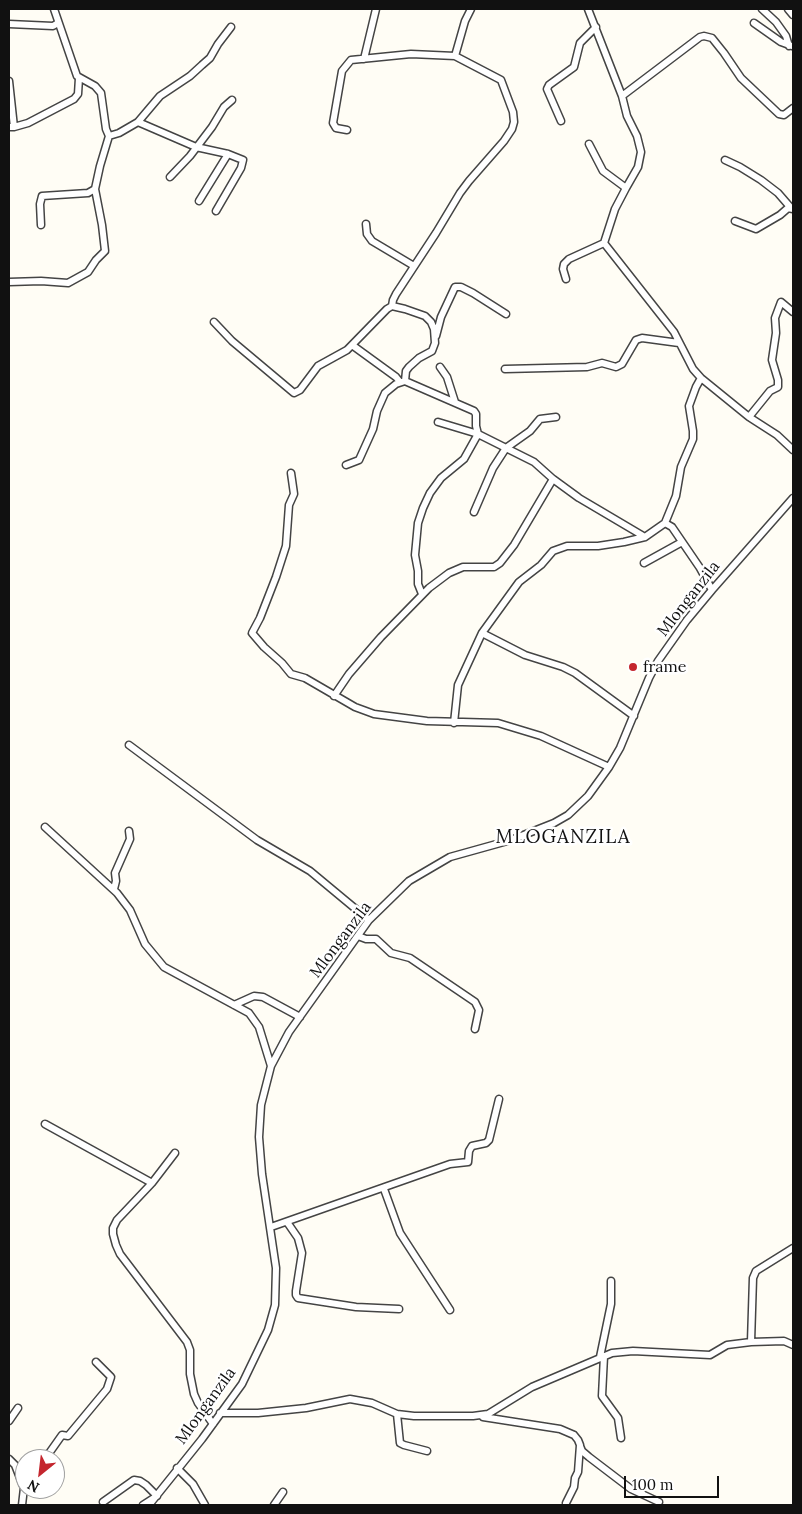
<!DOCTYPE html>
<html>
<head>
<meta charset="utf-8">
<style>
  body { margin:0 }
  #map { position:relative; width:802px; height:1514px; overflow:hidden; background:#fffdf5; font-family:Lora,serif }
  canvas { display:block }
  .frame { position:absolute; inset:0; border:10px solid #111; pointer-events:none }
  .north { position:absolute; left:15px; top:1449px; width:50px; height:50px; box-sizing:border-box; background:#fff; border:1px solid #a0a0a0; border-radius:50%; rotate:209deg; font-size:14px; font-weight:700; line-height:20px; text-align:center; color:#111 }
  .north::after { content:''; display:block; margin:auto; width:18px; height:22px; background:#c4262e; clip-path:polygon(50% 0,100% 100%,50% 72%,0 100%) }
  .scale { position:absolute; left:624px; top:1476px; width:95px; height:22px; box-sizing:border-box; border:2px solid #111; border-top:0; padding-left:6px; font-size:15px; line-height:18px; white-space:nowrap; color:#111; -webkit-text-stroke:4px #fff; paint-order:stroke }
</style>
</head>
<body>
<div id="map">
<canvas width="802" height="1514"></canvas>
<div class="frame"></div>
<div class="north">N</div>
<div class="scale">100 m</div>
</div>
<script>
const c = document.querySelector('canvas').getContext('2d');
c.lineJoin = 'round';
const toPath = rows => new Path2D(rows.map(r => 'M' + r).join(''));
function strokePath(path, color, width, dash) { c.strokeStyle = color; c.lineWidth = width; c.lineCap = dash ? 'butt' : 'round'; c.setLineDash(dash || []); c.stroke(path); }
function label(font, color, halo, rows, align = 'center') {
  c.font = font + ' Lora,serif'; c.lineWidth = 5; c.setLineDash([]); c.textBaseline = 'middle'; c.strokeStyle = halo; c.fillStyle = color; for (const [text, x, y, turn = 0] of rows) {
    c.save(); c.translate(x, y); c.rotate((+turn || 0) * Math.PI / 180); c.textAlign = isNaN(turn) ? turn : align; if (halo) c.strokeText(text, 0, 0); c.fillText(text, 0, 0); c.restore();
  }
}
const minor = toPath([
  [588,9,622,96],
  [762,9,776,22,786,36,789,46],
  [788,9,793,15],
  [754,23,781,42,792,46],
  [9,24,53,26,58,23],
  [364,59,376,9],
  [9,81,14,127],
  [561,121,547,89,549,85,574,67,580,43,596,27],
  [138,122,196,147,228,154,243,160,241,168,216,211],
  [9,127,14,127,28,123,74,99,78,94,79,78],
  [347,130,336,128,333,123,342,71,351,60,411,54,455,56,465,21,471,9],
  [109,136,119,133,138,122,160,96,190,76,202,65,210,58,218,44,231,27],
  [589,144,603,171,626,188,615,209,604,243,674,332,693,369,701,378,749,417,777,435,793,450],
  [725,160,740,167,761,180,778,193,791,208],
  [170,177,190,156,212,127,224,107,232,100],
  [626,188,638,167,641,152,637,136,627,116,622,96,700,37,704,36,712,38,724,53,741,78,779,114,784,115,793,108],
  [199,201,228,154],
  [735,221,756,229,780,215,788,208,793,209],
  [366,224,367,234,372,241,414,266],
  [41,225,40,204,42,196,88,193,95,189,100,166,109,136,106,129,101,93,95,86,77,76,54,9],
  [566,279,563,269,564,264,569,259,604,243],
  [9,282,41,281,68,283,88,272,96,260,105,251,102,225,95,189],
  [392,306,393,300,396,294,436,233,460,193,469,181,504,141,512,129,514,122,513,112,501,80,455,56],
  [214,322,232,341,294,393,300,390,318,366,347,350,387,309,392,306,405,309,425,316,431,322,434,329,435,343,432,351,419,358,409,367,406,371,405,381],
  [436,336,441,317,455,287,461,287,473,293,506,314],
  [352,345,396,377,400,382],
  [440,367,447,377,455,402],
  [505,369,587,367,602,363,616,367,622,364,636,340,642,338,679,343],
  [749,417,770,391,778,387,778,380,772,360,776,333,775,318,781,302,793,312],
  [346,465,359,460,373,429,377,411,385,393,396,384,405,381,474,411,476,414,476,426,478,434,534,462,553,479,579,498,645,537],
  [291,473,294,494,289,505,286,546,276,577,260,618,252,633,264,647,282,663,291,674,305,678,355,707,374,714,427,721,498,723,541,736,609,767],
  [474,512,493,468,506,448,530,431,540,419,556,417],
  [665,523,676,496,681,467,693,439,693,431,689,406,696,387,701,378],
  [644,563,682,542],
  [422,594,418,584,418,571,415,555,418,523,423,508,430,493,441,478,464,459,478,434,438,422],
  [482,633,525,655,563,667,575,673,634,716],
  [334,696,349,674,381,637,429,588,449,573,463,567,494,567,500,563,514,545,553,479],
  [454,723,458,685,482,633,519,582,541,565,553,551,567,546,598,546,624,542,645,537,665,523,672,527,700,568,712,590],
  [129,745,257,840,310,871,369,920],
  [45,827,117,893,130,910,145,944,164,967,249,1013,259,1027,271,1066],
  [114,889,116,881,115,873,130,839,129,831],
  [358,936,366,939,376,939,391,953,410,958,475,1002,479,1010,475,1029],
  [234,1005,254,996,263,997,300,1017],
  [45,1124,152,1183],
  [175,1153,152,1183,117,1220,113,1228,113,1234,116,1245,120,1254,187,1342,190,1350,190,1374,194,1394,198,1403,213,1424],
  [384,1189,400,1233,450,1310],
  [287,1222,298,1238,302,1253,296,1291,296,1295,298,1298,356,1307,399,1309],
  [271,1227,450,1164,468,1162,469,1151,472,1146,486,1143,489,1140,499,1099],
  [751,1342,753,1278,756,1271,793,1248],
  [604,1356,602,1396,618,1418,621,1438],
  [600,1357,611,1304,611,1281],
  [220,1413,258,1413,306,1408,350,1399,372,1403,397,1414,414,1416,473,1416,488,1414,532,1387,612,1353,633,1351,710,1355,727,1345,751,1342,784,1341,793,1345],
  [397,1414,400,1443,404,1445,427,1451],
  [483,1417,560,1429,574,1435,578,1440,580,1445,578,1472,575,1478,574,1487,566,1503],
  [9,1421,18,1408],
  [580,1446,582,1451,589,1457,631,1489,659,1502],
  [9,1459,15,1465,24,1488,22,1505],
  [45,1459,62,1435,68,1436,107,1389,111,1377,96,1362],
  [177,1468,193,1484,205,1505],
  [103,1502,134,1480,140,1481,146,1485,157,1496,143,1505],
  [149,1505,202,1439,242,1384,268,1330,275,1305,276,1268,262,1174,259,1137,261,1105,271,1066,289,1032,369,920,409,881,450,857,511,840,554,823,568,815,588,796,609,767,620,748,649,678,658,661,687,620,712,590,793,498],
  [274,1505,283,1492]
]);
const markers = [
  [633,667,5,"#c4262e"]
];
const streetNames = [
  ["Mlonganzila",689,599,-52],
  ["Mlonganzila",341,940,-53],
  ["Mlonganzila",206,1406,-54]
];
const poiNames = [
  ["frame",643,667]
];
const quarterNames = [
  ["MLOGANZILA",563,838]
];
strokePath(minor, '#444', 9);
strokePath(minor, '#fff', 6);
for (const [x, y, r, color] of markers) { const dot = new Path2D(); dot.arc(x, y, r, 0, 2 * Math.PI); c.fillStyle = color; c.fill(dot); strokePath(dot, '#fff', 2); }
label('16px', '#111', '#fff', streetNames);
label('16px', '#111', '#fff', poiNames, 'left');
c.letterSpacing = '1px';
label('19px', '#111', '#fff', quarterNames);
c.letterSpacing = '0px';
</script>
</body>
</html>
